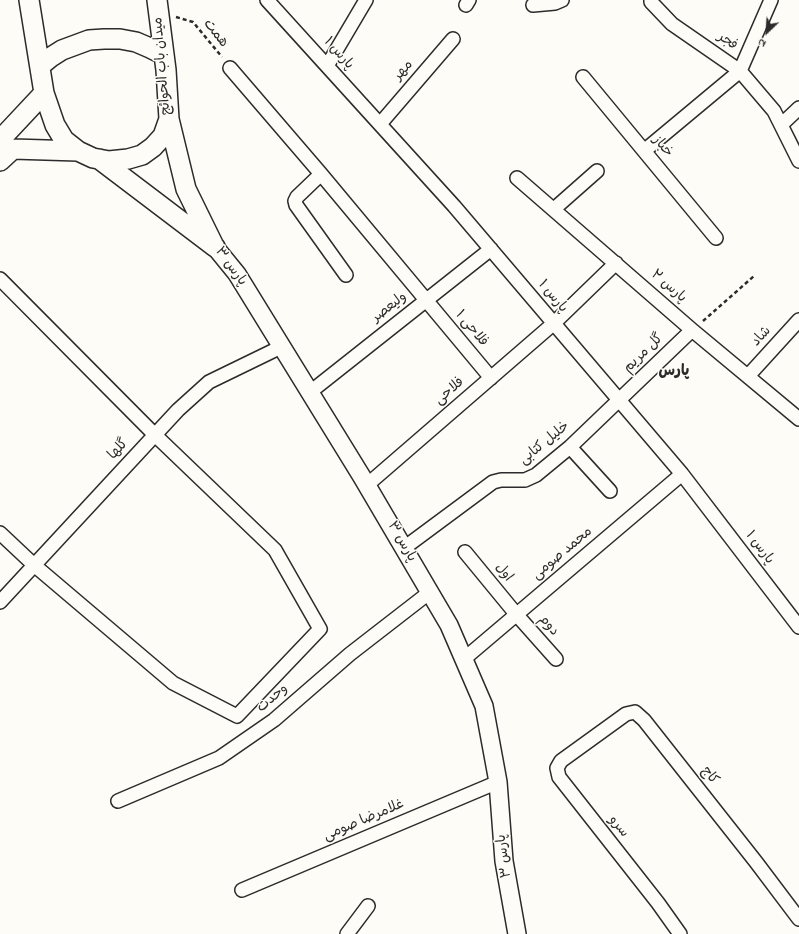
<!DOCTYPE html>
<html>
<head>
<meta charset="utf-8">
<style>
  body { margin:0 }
  #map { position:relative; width:799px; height:934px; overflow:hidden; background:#fdfcf7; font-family:"Indie Flower",sans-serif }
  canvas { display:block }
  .north { position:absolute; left:747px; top:12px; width:40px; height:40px; -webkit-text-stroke:3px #fdfcf7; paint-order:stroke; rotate:205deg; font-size:11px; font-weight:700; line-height:16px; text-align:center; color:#2b2b2b }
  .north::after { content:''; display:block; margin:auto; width:14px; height:18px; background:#2b2b2b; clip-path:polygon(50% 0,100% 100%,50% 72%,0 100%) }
</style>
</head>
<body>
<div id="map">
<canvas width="799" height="934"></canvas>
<div class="north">N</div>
</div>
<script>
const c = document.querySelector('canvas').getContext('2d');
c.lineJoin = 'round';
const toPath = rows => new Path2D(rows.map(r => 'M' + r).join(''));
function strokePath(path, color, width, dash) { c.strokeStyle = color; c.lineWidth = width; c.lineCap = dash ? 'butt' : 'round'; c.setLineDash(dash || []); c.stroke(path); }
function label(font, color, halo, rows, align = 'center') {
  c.font = font + ' "Indie Flower","Playpen Sans Arabic",sans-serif'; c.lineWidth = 3; c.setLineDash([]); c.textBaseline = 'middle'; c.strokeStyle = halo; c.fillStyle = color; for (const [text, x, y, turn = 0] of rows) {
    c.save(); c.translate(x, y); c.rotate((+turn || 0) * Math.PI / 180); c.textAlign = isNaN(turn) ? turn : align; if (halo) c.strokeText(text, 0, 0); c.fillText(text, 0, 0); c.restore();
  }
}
const path = toPath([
  [176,17,193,22,222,57],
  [703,321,754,276]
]);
const minor = toPath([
  [267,0,454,206,682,474,799,627],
  [651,0,651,2,672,24,740,71,774,111,799,161],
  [466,5,469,0],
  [533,5,555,3,562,0],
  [327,66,366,0],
  [230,68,321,174,491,378],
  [583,77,716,238],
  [380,124,453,39],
  [781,125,799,108],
  [644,151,740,71,771,0],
  [321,174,297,197,295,201,296,205,346,275],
  [517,178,692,330,799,419],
  [554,209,597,171],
  [0,279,155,435,275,550,320,629,237,716,173,683,34,565,0,533],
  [748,376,799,320],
  [309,393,491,249],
  [570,447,610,491],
  [367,485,553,324,616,263],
  [404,548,493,482,501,480,525,480,536,475,570,447,692,330],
  [465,552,516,614,556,659],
  [0,602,178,410,209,382,281,347],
  [464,659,682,474],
  [118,801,219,758,274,720,350,654,430,592],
  [242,890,498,782],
  [347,934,368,906],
  [680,934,658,903,559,777,557,768,561,761,626,714,635,712,644,720,756,862,799,919]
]);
const tertiary = toPath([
  [215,247,237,274,362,477,449,625,484,706,498,782,504,861,517,934]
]);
const secondary = toPath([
  [29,0,44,93,55,125,64,140,78,151,93,158,109,161,128,159,142,155,153,147,163,136,169,119,166,70,157,0],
  [40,66,51,57,62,50,89,40,104,39,120,39,136,42,150,48,164,55],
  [169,119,186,189,213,244],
  [0,140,44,93],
  [99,159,215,247],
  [0,161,13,149,78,151]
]);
const streetNames = [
  ["همت",215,34,51],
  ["فجر",727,42,34],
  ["پارس ۱",338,54,48],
  ["میدان باب الحوائج",163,66,-95],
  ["مهر",404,71,-49],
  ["خباز",662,147,50],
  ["پارس ۳",230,267,54],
  ["پارس ۲",668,287,41],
  ["پارس ۱",552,297,50],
  ["ولیعصر",390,308,-38],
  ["فلاحی ۱",471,329,50],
  ["شاد",762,337,-48],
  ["گل مریم",644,354,-44],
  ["فلاحی",450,392,-41],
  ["خلیل کتابی",545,444,-39],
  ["گلها",119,450,-47],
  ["پارس ۳",401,542,60],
  ["پارس ۱",759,548,53],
  ["محمد صومی",563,554,-40],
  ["اول",503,573,51],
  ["دوم",548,626,49],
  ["وحدت",273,699,-40],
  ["کاج",709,776,52],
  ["غلامرضا صومی",364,821,-23],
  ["سرو",618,827,52],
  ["پارس ۳",505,856,-97]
];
const neighbourhoodNames = [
  ["پارس",674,373]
];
strokePath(minor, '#2b2b2b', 16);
strokePath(tertiary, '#2b2b2b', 20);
strokePath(secondary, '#2b2b2b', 22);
strokePath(path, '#2b2b2b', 2.5, [4, 3]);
strokePath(minor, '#fdfcf7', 13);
strokePath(tertiary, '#fdfcf7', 17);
strokePath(secondary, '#fdfcf7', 19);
label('14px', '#2b2b2b', '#fdfcf7', streetNames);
label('bold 15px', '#2b2b2b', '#fdfcf7', neighbourhoodNames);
</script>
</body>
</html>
